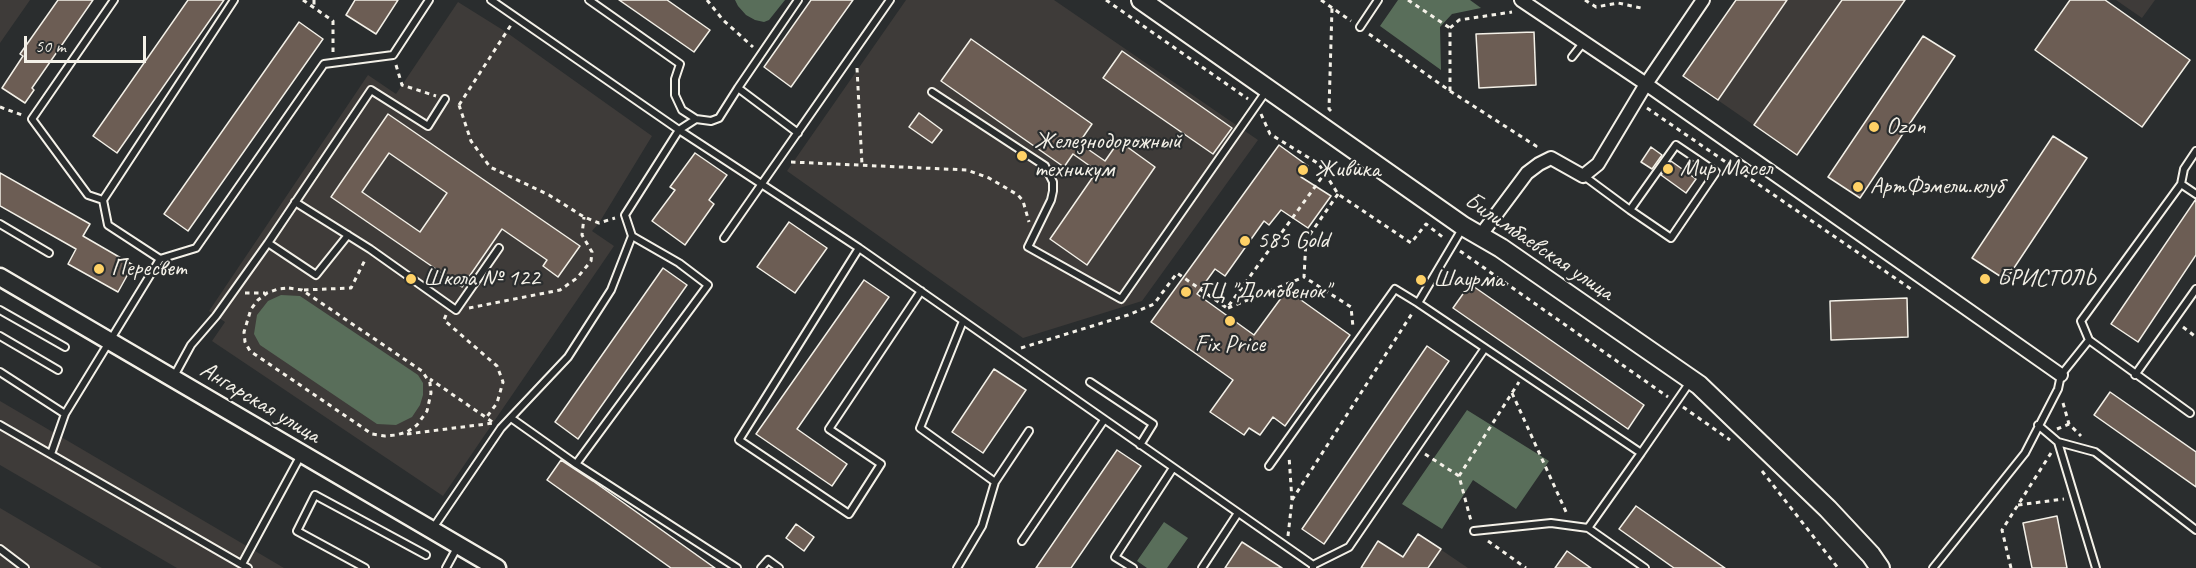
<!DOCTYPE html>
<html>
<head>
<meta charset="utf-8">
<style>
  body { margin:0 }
  #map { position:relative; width:2196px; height:568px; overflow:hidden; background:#2a2d2e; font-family:Caveat,sans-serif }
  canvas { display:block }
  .scale { position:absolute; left:24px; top:36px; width:122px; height:27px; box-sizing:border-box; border:3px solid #f4f1e8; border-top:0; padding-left:8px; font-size:18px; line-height:21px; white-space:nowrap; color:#f4f1e8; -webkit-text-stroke:4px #2a2d2e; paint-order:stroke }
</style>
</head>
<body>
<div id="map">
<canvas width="2196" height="568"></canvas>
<div class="scale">50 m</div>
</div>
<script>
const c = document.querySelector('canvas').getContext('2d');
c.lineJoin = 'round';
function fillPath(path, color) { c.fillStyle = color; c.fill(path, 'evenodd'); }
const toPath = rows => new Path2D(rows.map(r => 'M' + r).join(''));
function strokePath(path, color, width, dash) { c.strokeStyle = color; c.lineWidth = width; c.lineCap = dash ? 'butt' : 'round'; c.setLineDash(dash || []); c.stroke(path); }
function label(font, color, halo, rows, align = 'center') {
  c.font = font + ' Caveat,sans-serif'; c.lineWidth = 4.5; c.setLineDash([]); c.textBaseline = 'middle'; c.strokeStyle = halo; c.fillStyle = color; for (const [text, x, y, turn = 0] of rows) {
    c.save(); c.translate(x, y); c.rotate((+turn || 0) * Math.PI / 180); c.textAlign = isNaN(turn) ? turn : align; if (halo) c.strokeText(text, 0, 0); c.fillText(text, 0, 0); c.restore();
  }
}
const built = toPath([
  [0,0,30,0,0,43],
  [906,0,1054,0,1258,140,1142,301,1023,338,787,171],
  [1736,0,1905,0,1797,155,1683,76],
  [2116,0,2155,0,2142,18],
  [458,2,506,32,652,136,599,223,592,231,614,246,443,496,212,341,225,322,209,311,368,75,396,94],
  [0,401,284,568,177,568,0,465],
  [0,508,102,568,0,568],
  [1418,534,1468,568,1395,568]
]);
const green = toPath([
  [735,0,785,0,769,20,764,22,755,20,746,15,738,6],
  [1398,0,1470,0,1481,8,1452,14,1440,27,1441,70,1380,26],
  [281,295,300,296,418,375,423,383,423,395,420,405,412,417,396,425,377,424,260,345,254,334,257,315,268,301],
  [1467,410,1549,461,1516,509,1473,480,1442,529,1402,504],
  [1164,522,1188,538,1167,568,1147,568,1137,561]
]);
const building = toPath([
  [58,0,93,0,32,88,34,90,25,103,2,88,23,56,20,54,58,0],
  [188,0,224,0,117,153,93,136,188,0],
  [355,0,398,0,376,34,346,15,355,0],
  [619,0,667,0,710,30,694,52,619,0],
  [811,0,853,0,791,87,764,67,811,0],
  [1736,0,1787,0,1718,100,1683,76,1736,0],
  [1842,0,1905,0,1797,155,1754,125,1842,0],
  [2070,0,2105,0,2190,60,2142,127,2035,50,2070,0],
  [299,22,323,39,188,231,164,214,299,22],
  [1534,32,1536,85,1479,88,1476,34,1534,32],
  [1923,36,1955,56,1860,198,1828,177,1923,36],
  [971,39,1092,124,1079,143,1105,161,1119,141,1155,167,1087,265,1050,239,1097,171,1073,154,1064,167,941,81,971,39],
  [1122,51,1232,128,1213,154,1103,78,1122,51],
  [919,113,942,130,932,143,909,127,919,113],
  [388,114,580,246,558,277,543,266,547,260,502,229,462,287,331,197,388,114],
  [389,153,447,193,420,232,362,192,389,153],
  [2053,136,2087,158,2006,280,1972,258,2053,136],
  [1279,145,1308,166,1301,177,1331,196,1308,228,1281,210,1269,225,1264,221,1225,276,1215,269,1197,294,1254,335,1287,290,1350,335,1285,426,1273,417,1260,435,1249,428,1244,435,1210,412,1233,380,1151,322,1279,145],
  [1651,147,1662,155,1652,169,1641,162,1651,147],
  [695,153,727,175,709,200,714,204,685,245,652,221,675,190,670,187,695,153],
  [1671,161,1696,179,1686,193,1661,175,1671,161],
  [0,173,90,224,83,236,133,265,118,292,68,264,76,249,0,206,0,173],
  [2196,199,2196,255,2138,342,2111,324,2196,199],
  [789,222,827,248,795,293,757,267,789,222],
  [663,268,687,285,578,439,555,422,663,268],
  [864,280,889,297,797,429,847,464,832,486,756,434,864,280],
  [1470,284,1644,405,1628,429,1453,308,1470,284],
  [1907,298,1908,337,1831,340,1830,301,1907,298],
  [1427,346,1449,361,1324,544,1302,529,1427,346],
  [994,369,1026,390,983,453,952,432,994,369],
  [2110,392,2196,452,2196,487,2094,415,2110,392],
  [1117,450,1141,466,1071,568,1036,568,1117,450],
  [561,460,593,481,715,568,671,568,547,480,561,460],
  [1636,506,1725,568,1674,568,1619,529,1636,506],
  [2057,516,2067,568,2032,568,2023,523,2057,516],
  [796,524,814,537,804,551,786,538,796,524],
  [1418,534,1441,549,1428,568,1361,568,1378,541,1403,557,1418,534],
  [1242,542,1282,568,1225,568,1242,542],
  [1567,551,1591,568,1555,568,1567,551]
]);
const path = toPath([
  [303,0,333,21,333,54],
  [314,0,314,7],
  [707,0,723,20,753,47],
  [1106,0,1248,99],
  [1321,0,1351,21],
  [1408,0,1450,28],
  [1585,0,1596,7,1618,3,1641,8],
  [1369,34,1450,91,1536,146,1533,151],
  [396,65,402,85,436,96],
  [857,68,862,165],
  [1450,91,1450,28,1459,20,1512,12],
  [459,105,471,141,490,167,549,195,584,217,599,223,615,218],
  [459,105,511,25],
  [0,107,22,115],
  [1647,108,1911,289],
  [1331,111,1329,109,1332,8],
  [1261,114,1270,134,1319,164,1338,194,1411,243,1426,224,1445,239],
  [791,162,967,170,989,178,1018,195,1023,201,1029,222],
  [1338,194,1306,240,1304,277,1351,307,1353,327],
  [1467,206,1483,209],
  [1460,251,1668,397],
  [289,288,302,290,422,371,430,383,431,393,427,411,417,425,407,432,396,435,385,436,372,434,250,351,245,342,244,332,251,309,258,300,267,293,278,289,289,288],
  [304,290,351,288,366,258],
  [245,293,265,293],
  [469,308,560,290,577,278,591,261,592,252,582,235,584,217],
  [1228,308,1304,277],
  [446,315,444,320,497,366,503,382,497,403,486,418],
  [2183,327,2196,337],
  [1021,348,1128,315,1154,304,1177,273,1227,308,1325,173],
  [1512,393,1567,514],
  [2063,403,2069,424,2081,436],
  [1683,407,1730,440],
  [2057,429,2069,424],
  [407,434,494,423,430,379],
  [1425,454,1459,476,1471,521],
  [1762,471,1838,568],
  [1459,476,1519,382],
  [1292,500,1413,312],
  [2018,505,2064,499],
  [1288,536,1292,500,1289,456],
  [1488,541,1526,568],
  [2011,568,2002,530,2051,453]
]);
const service = toPath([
  [491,0,679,130,859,248,1313,565,1313,568],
  [589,0,680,64,675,79,675,95,682,110,696,119],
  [798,0,738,88,798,133],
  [1360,27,1378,0],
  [1572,57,1583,43],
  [932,92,1045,166,1053,182,1053,191,1051,200,1028,247,1121,299,1267,90],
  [1584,176,1630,210,1671,238,1716,172,1676,145,1630,210],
  [2181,184,2196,194],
  [103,200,88,195,32,119,114,0],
  [295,202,370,249,456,310,499,248],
  [0,224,49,253],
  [1462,229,1418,303,1641,453,1588,528,1645,568],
  [724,238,890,0],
  [268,243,316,275,348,235],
  [859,248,739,440,849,514,881,464,829,429,921,291],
  [160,259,196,248,324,64,393,55,429,0],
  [0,310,65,347],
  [963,321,920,428,995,482,1029,431],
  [0,336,58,370],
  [2089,340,2190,413],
  [0,372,65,414],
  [2135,375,2196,289],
  [173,378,191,345,216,316,268,243,371,90,428,126,445,99],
  [1090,382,1153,424,1140,445],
  [511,418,576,464,737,568],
  [0,425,248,568],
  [2038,425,2058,442,2095,452,2196,530],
  [2058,442,2096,568],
  [1641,453,1690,382],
  [51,454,65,414,160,259,108,225,103,200,234,0],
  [576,464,708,285,679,263,632,236,625,215,679,130,696,119,711,121,719,118,738,88],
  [1269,466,1395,289,1418,303],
  [433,528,501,428,568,357,611,290,632,236],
  [1474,531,1551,523,1588,528],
  [1022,541,1104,420],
  [0,549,25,568],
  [242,564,301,455],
  [1313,565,1349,547,1485,348],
  [365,568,297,531,315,495,426,555],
  [446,568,458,546],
  [761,568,768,560,779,568],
  [957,568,982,526,995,482],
  [1133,568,1115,557,1173,468],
  [1202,568,1238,513],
  [1933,568,2025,453,2058,389,2061,375,2089,340,2081,321,2181,184,2184,169,2196,151]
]);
const minor = toPath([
  [1521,0,1646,84,2061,375],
  [1480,236,1527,173,1539,164,1551,158,1583,176,1598,164,1646,84,1703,0]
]);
const tertiary = toPath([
  [0,277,497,568]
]);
const secondary = toPath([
  [1141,0,1463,226,1501,248,1699,385,1828,509,1871,555,1880,568]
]);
const markers = [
  [1874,127,6,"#ffd166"],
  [1022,156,6,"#ffd166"],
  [1668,169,6,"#ffd166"],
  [1303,170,6,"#ffd166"],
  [1858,187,6,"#ffd166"],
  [1245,241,6,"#ffd166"],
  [99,269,6,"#ffd166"],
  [411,279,6,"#ffd166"],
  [1985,279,6,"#ffd166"],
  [1421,280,6,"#ffd166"],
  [1186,292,6,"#ffd166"],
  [1230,321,6,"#ffd166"]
];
const poiNames = [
  ["Ozon",1886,127],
  ["Железнодорожный",1034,142],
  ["техникум",1034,170],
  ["Мир Масел",1680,169],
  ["Живика",1315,170],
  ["АртФэмели.клуб",1870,187],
  ["585 Gold",1257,241],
  ["Пересвет",111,269],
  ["Школа № 122",423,279],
  ["БРИСТОЛЬ",1997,279],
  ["Шаурма",1433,280],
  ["ТЦ \"Домовенок\"",1198,292],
  ["Fix Price",1230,345,"center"]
];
const streetNames = [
  ["Билимбаевская улица",1539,247,34],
  ["Ангарская улица",260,403,31]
];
fillPath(built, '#3e3b39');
fillPath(green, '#596e5a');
fillPath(building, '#6c5d54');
strokePath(building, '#f4f1e8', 1.5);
strokePath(service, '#f4f1e8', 10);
strokePath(minor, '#f4f1e8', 16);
strokePath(tertiary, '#f4f1e8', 21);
strokePath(secondary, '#f4f1e8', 22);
strokePath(path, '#f4f1e8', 3, [4.5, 4.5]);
strokePath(service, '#2a2d2e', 6);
strokePath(minor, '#2a2d2e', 12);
strokePath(tertiary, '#2a2d2e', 16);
strokePath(secondary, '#2a2d2e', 18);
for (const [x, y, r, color] of markers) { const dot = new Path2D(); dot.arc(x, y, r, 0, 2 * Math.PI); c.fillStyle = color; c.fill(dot); strokePath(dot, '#2a2d2e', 2); }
label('24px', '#f4f1e8', '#2a2d2e', poiNames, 'left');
label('24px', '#f4f1e8', '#2a2d2e', streetNames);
</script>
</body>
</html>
